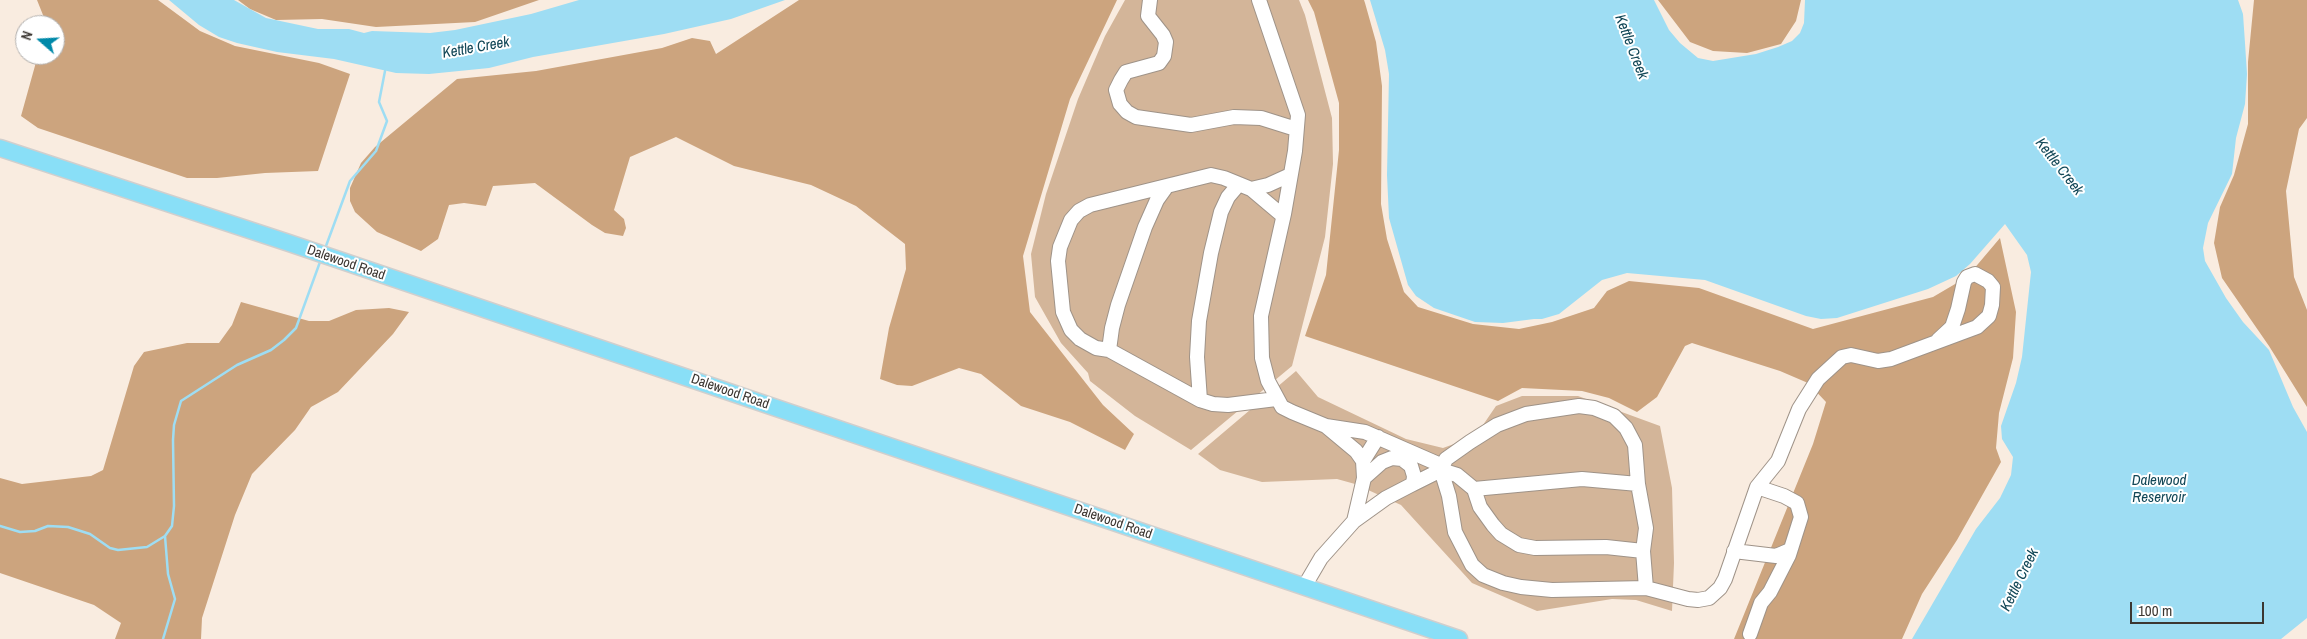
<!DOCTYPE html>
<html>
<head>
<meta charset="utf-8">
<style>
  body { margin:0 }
  #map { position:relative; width:2307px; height:639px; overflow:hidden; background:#f9ece0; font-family:"Archivo Narrow",sans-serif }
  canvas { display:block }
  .north { position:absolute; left:15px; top:15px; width:50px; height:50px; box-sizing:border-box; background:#fff; border:1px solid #b1afad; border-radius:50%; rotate:289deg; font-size:14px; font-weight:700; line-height:20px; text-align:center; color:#3b3631 }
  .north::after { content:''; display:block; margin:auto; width:18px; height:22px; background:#0089a9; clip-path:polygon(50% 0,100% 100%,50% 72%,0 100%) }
  .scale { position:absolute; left:2130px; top:602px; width:134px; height:22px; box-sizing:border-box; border:2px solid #3b3631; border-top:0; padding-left:6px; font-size:15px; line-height:18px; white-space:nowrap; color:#3b3631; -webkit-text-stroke:4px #fff; paint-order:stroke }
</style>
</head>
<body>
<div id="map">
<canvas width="2307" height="639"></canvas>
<div class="north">N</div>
<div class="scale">100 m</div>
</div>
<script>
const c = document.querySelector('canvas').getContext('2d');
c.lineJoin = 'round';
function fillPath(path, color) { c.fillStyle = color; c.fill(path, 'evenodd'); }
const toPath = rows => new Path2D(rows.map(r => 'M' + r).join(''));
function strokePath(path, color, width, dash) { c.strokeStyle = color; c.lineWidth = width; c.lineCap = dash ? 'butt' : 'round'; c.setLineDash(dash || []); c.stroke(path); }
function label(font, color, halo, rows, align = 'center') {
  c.font = font + ' "Archivo Narrow",sans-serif'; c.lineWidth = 4; c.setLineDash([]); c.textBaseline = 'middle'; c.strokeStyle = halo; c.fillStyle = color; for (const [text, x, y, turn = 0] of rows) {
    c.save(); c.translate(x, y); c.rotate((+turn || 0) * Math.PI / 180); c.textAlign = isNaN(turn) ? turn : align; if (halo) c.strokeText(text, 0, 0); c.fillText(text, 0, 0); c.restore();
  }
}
const green = toPath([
  [1125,0,1299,0,1305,15,1332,118,1333,164,1325,237,1292,366,1191,450,1135,416,1090,381,1088,373,1061,343,1035,297,1031,254,1046,194,1078,99,1105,36],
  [1296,371,1318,397,1406,439,1443,448,1465,440,1483,425,1496,406,1522,396,1578,396,1660,426,1672,488,1674,563,1672,611,1636,600,1612,599,1537,611,1472,583,1401,505,1355,484,1337,479,1262,482,1220,470,1198,454]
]);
const forest = toPath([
  [37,0,158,0,200,31,235,46,319,63,350,74,318,171,265,173,217,178,187,178,38,128,21,116,38,55,55,55,55,25,47,25],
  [238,0,539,0,475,22,376,27,322,19,276,20,250,9],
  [799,0,1117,0,1070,99,1023,256,1030,312,1103,405,1134,434,1125,450,1070,422,1021,406,981,374,959,368,912,386,897,385,880,379,889,328,906,269,905,244,856,206,811,185,734,166,676,137,630,157,614,210,624,219,626,228,623,236,605,233,592,225,535,183,493,186,486,206,464,203,449,205,438,239,421,251,377,232,355,212,350,201,350,188,361,163,375,147,457,79,536,71,662,48,692,38,710,41,716,54],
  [1308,0,1364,0,1365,3,1376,42,1382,86,1381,204,1387,239,1404,292,1418,307,1473,324,1519,329,1552,322,1594,308,1607,291,1629,281,1699,288,1813,329,1933,297,1967,277,2000,238,2016,312,2013,358,1999,413,1996,448,2001,462,1957,540,1922,594,1902,639,1734,639,1813,444,1826,402,1808,383,1780,371,1692,343,1685,346,1657,397,1637,412,1609,398,1582,391,1522,388,1498,401,1305,336,1326,275,1339,150,1339,103,1314,12],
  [1658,0,1801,0,1796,21,1781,44,1747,53,1713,51,1690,42],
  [2254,0,2307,0,2307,118,2299,129,2286,191,2294,277,2307,310,2307,407,2269,346,2222,278,2214,243,2220,207,2234,175,2248,124,2248,62],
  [241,302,309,321,329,321,356,310,389,308,409,312,393,334,338,392,311,407,295,430,252,474,235,515,202,618,201,639,115,639,121,623,94,605,0,573,0,478,22,484,91,476,103,470,134,366,144,352,187,343,219,343,232,325]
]);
const water = toPath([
  [169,0,234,0,266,18,318,29,349,29,364,33,372,31,430,33,455,30,531,14,579,0,785,0,731,19,664,34,533,57,489,68,429,74,396,73,334,59,277,52,237,43,219,37,199,25],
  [1370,0,1654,0,1669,30,1680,43,1698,58,1713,61,1756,54,1778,47,1792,41,1800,33,1804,23,1805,0,2238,0,2243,14,2245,43,2247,74,2245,104,2236,138,2232,174,2208,223,2203,248,2205,261,2226,298,2243,322,2269,350,2293,407,2307,432,2307,618,2281,639,1912,639,1976,529,2000,498,2011,475,2013,457,2002,439,2001,426,2016,383,2022,357,2031,272,2027,255,2005,224,1970,264,1956,276,1928,289,1837,318,1821,319,1806,316,1705,280,1627,273,1602,280,1559,314,1542,319,1534,319,1503,323,1475,322,1434,308,1416,296,1408,285,1389,218,1387,175,1389,74,1385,50]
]);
const stream = toPath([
  [326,246,350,181,376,151,387,121,379,102,385,71],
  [0,526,20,532,35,531,48,526,68,527,90,534,110,548,118,550,147,547,165,536,172,526,174,506,173,440,174,425,181,401,237,365,271,350,284,340,296,328,320,262],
  [163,639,175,599,168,574,165,536]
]);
const minor = toPath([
  [1150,0,1148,16,1163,35,1166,42,1164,56,1159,63,1126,72,1121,80,1116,90,1120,104,1127,112,1136,117,1191,125,1234,117,1261,118,1296,129],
  [1259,0,1298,115,1295,151,1284,214,1261,316,1262,358,1268,381,1282,407,1292,412,1326,426,1365,432,1436,463,1441,470,1449,496,1455,532,1472,565,1483,575,1503,583,1521,587,1552,590,1646,588,1688,599,1698,600,1709,598,1720,588,1725,579,1757,487,1778,461,1799,409,1818,379,1842,357,1851,355,1878,361,1891,359,1977,327,1989,316,1992,305,1993,287,1988,281,1975,274,1967,277,1964,282,1958,309,1952,327,1938,340],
  [1239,184,1228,197,1221,212,1211,253,1199,321,1197,357,1200,400,1109,350,1096,348,1080,339,1071,330,1063,312,1058,261,1060,247,1071,220,1079,211,1090,205,1211,175,1224,178,1251,189,1268,185,1290,175],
  [1251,189,1283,216],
  [1109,350,1112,328,1118,305,1145,227,1157,200,1167,186],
  [1200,400,1213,404,1228,405,1276,399],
  [1326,426,1356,451,1363,461,1364,478,1354,521],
  [1363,461,1378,437],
  [1441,470,1457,475,1474,489,1480,507,1493,525,1501,534,1519,545,1535,548,1606,547,1643,551],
  [1413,484,1441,470,1446,459,1470,442,1497,425,1526,414,1579,406,1594,408,1614,416,1626,428,1635,445,1638,484,1646,528,1643,551,1646,588],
  [1474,489,1582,479,1638,484],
  [1734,551,1776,556,1790,550],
  [1304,587,1321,558,1354,521,1386,498,1413,484,1414,476,1411,466,1402,459,1392,458,1382,462,1364,478],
  [1750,634,1761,603,1770,592,1789,555,1801,517,1797,503,1784,496,1757,487]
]);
const major = toPath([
  [0,148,289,243,1459,639]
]);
const streetNames = [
  ["Dalewood Road",346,263,19],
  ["Dalewood Road",730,392,19],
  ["Dalewood Road",1113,522,19]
];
const waterNames = [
  ["Kettle Creek",1631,47,69],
  ["Kettle Creek",476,48,-10],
  ["Kettle Creek",2059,167,52],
  ["Dalewood",2159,481],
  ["Reservoir",2159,498],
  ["Kettle Creek",2020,580,-64]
];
fillPath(green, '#d3b599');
fillPath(forest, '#cca47e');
fillPath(water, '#9eddf3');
strokePath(stream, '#9eddf3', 2.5);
strokePath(minor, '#9f9388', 16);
strokePath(major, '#d0cfce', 19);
strokePath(minor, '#fff', 14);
strokePath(major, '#89dff7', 16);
label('14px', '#3b3631', '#fff', streetNames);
label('italic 15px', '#124757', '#fff', waterNames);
</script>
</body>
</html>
